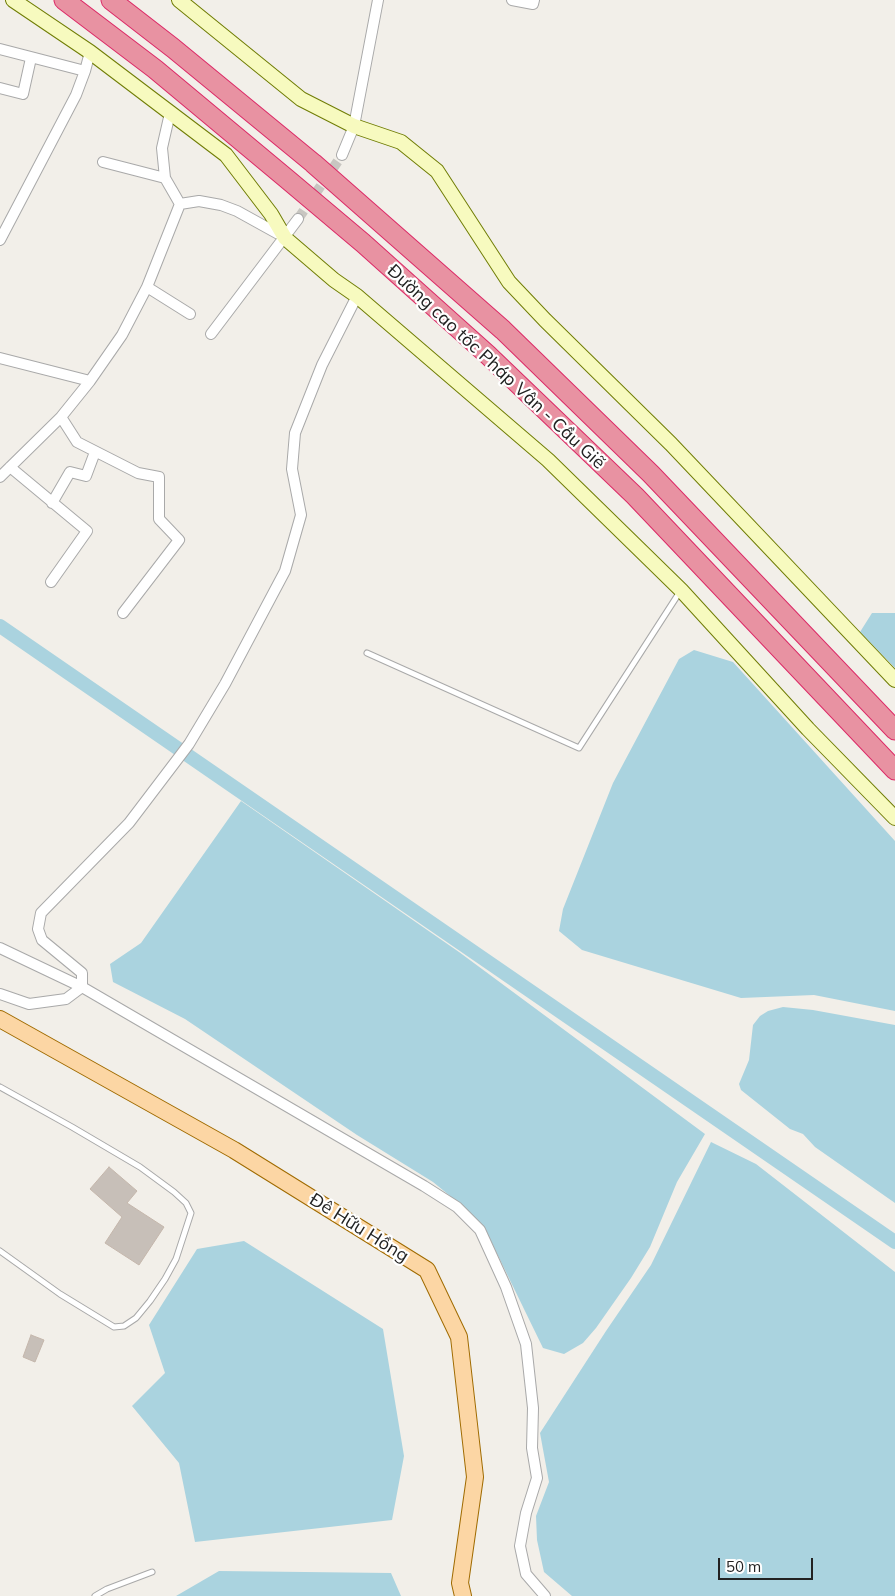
<!DOCTYPE html>
<html>
<head>
<meta charset="utf-8">
<style>
  body { margin:0 }
  #map { position:relative; width:895px; height:1596px; overflow:hidden; background:#f2efe9; font-family:Mulish,sans-serif }
  canvas { display:block }
  .scale { position:absolute; left:718px; top:1558px; width:95px; height:22px; box-sizing:border-box; border:2px solid #222; border-top:0; padding-left:6px; font-size:15px; line-height:18px; white-space:nowrap; color:#222; -webkit-text-stroke:4px #fff; paint-order:stroke }
</style>
</head>
<body>
<div id="map">
<canvas width="895" height="1596"></canvas>
<div class="scale">50 m</div>
</div>
<script>
const c = document.querySelector('canvas').getContext('2d');
c.lineJoin = 'round';
function fillPath(path, color) { c.fillStyle = color; c.fill(path, 'evenodd'); }
const toPath = rows => new Path2D(rows.map(r => 'M' + r).join(''));
function strokePath(path, color, width, dash) { c.strokeStyle = color; c.lineWidth = width; c.lineCap = dash ? 'butt' : 'round'; c.setLineDash(dash || []); c.stroke(path); }
function label(font, color, halo, rows, align = 'center') {
  c.font = font + ' Mulish,sans-serif'; c.lineWidth = 4.5; c.setLineDash([]); c.textBaseline = 'middle'; c.strokeStyle = halo; c.fillStyle = color; for (const [text, x, y, turn = 0] of rows) {
    c.save(); c.translate(x, y); c.rotate((+turn || 0) * Math.PI / 180); c.textAlign = isNaN(turn) ? turn : align; if (halo) c.strokeText(text, 0, 0); c.fillText(text, 0, 0); c.restore();
  }
}
const water = toPath([
  [872,613,895,613,895,668,860,632],
  [694,650,733,662,895,841,895,1011,814,995,741,998,582,950,559,931,563,909,613,783,679,659],
  [241,801,459,952,705,1134,677,1182,650,1247,631,1278,596,1328,583,1343,564,1354,543,1348,486,1231,466,1209,433,1182,357,1135,185,1019,113,982,110,964,141,943],
  [783,1007,813,1010,895,1025,895,1203,815,1147,803,1134,790,1129,741,1090,739,1084,749,1060,753,1025,760,1016,768,1011],
  [711,1142,756,1164,895,1272,895,1596,572,1596,544,1572,537,1540,536,1516,549,1482,540,1433,606,1331,651,1265],
  [244,1241,383,1329,404,1456,392,1520,195,1542,179,1463,132,1406,165,1373,149,1325,197,1249],
  [219,1571,391,1573,401,1596,176,1596]
]);
const canal = toPath([
  [0,626,895,1242]
]);
const building = toPath([
  [109,1167,137,1191,127,1203,164,1227,139,1265,105,1243,122,1217,90,1189,109,1167],
  [31,1335,44,1340,35,1362,23,1357,31,1335]
]);
const streetTunnel = toPath([
  [298,219,342,155]
]);
const lane = toPath([
  [367,653,579,748,681,590],
  [0,1087,72,1127,140,1167,174,1192,186,1203,191,1213,176,1259,165,1279,150,1301,136,1318,124,1326,114,1327,60,1294,0,1251],
  [95,1596,107,1589,152,1572]
]);
const street = toPath([
  [512,0,533,4,534,0],
  [0,49,85,71,90,52],
  [0,88,23,94,31,58],
  [342,155,354,126,378,0],
  [103,162,165,178],
  [180,204,199,201,221,205,237,211,284,237],
  [0,240,76,95,85,71],
  [147,287,190,314],
  [211,334,298,219],
  [0,358,90,381],
  [61,417,77,442,138,473,159,477,159,519,179,540,123,613],
  [10,467,87,531,51,582],
  [0,477,61,417,90,381,122,335,147,287,180,204,165,178,162,148,170,113],
  [52,503,70,472,86,476,95,452],
  [0,948,82,987,424,1186,457,1207,480,1230,506,1287,526,1344,533,1408,532,1448,537,1478,526,1513,520,1546,526,1574,545,1596],
  [0,994,29,1004,66,999,82,987,82,973,42,940,38,929,41,913,129,823,189,744,225,684,285,571,301,515,292,469,295,433,322,365,357,296]
]);
const secondary = toPath([
  [13,0,90,52,226,155,271,214,285,238,334,280,357,296,548,460,681,590,808,729,895,818],
  [179,0,301,99,354,126,401,142,437,171,509,282,545,320,671,444,895,680]
]);
const primary = toPath([
  [0,1019,234,1150,427,1270,459,1337,475,1477,460,1583,463,1596]
]);
const highway = toPath([
  [64,0,155,69,287,179,363,243,488,355,635,496,895,770],
  [111,0,173,48,313,163,503,330,651,474,895,730]
]);
const streetNames = [
  ["Đường cao tốc Pháp Vân - Cầu Giẽ",496,367,43],
  ["Đê Hữu Hồng",359,1228,32]
];
fillPath(water, '#aad3df');
strokePath(canal, '#aad3df', 14);
fillPath(building, '#c7bfb8');
strokePath(building, '#c4b6ab', 1);
strokePath(streetTunnel, '#c8c6c1', 10, [10, 5]);
strokePath(lane, '#a9a9a9', 7);
strokePath(street, '#a9a9a9', 12);
strokePath(secondary, '#707d05', 16);
strokePath(primary, '#a06b00', 18);
strokePath(highway, '#dc2a67', 21);
strokePath(lane, '#fff', 5);
strokePath(street, '#fff', 10);
strokePath(secondary, '#f7fabf', 14);
strokePath(primary, '#fcd6a4', 16);
strokePath(highway, '#e892a2', 19);
label('18px', '#222', '#fff', streetNames);
</script>
</body>
</html>
